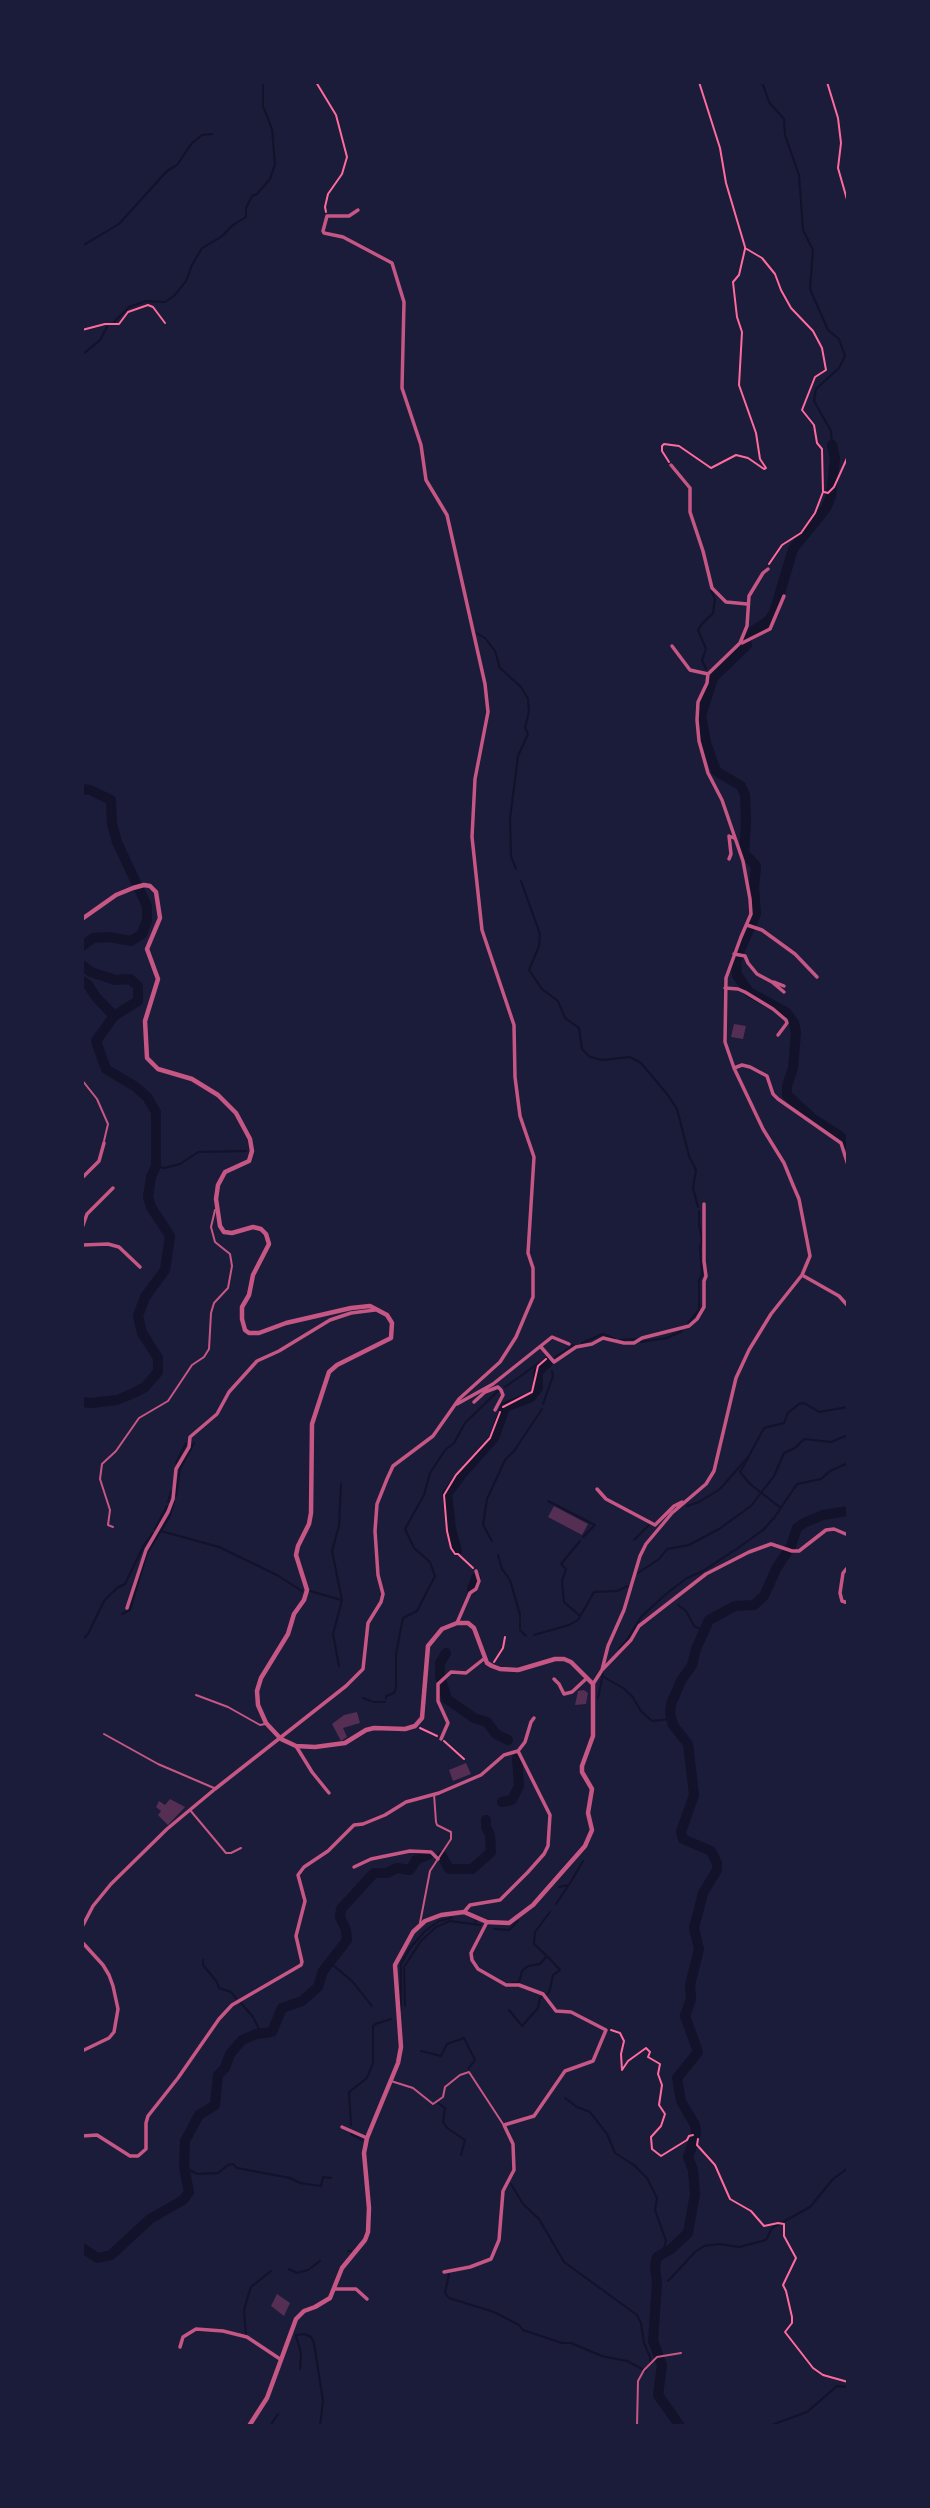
<!DOCTYPE html>
<html>
<head>
<meta charset="utf-8">
<style>
  body { margin:0 }
  #map { position:relative; width:930px; height:2508px; overflow:hidden; background:#1b1b3a; font-family:"Libre Baskerville",serif }
  canvas { display:block }
  .frame { position:absolute; inset:0; border:84px solid #1b1b3a; pointer-events:none }
</style>
</head>
<body>
<div id="map">
<canvas width="930" height="2508"></canvas>
<div class="frame"></div>
</div>
<script>
const c = document.querySelector('canvas').getContext('2d');
c.lineJoin = 'round';
const toPath = rows => new Path2D(rows.map(r => 'M' + r).join(''));
function strokePath(path, color, width, dash) { c.strokeStyle = color; c.lineWidth = width; c.lineCap = dash ? 'butt' : 'round'; c.setLineDash(dash || []); c.stroke(path); }
function fillPath(path, color) { c.fillStyle = color; c.fill(path, 'evenodd'); }
const stream = toPath([
  [762,82,769,102,784,119,785,135,799,175,803,230,813,250,810,289,828,330,839,339,845,356,839,368,816,389,814,401,831,431,832,445],
  [82,246,119,224,167,171,177,165,192,143,202,135,212,134],
  [114,322,129,307,146,301,165,302,175,295,186,281,192,265,202,248,221,237,233,225,246,217,246,208,252,196,257,194,270,179,275,164,272,129,263,106,263,82],
  [82,355,100,340,107,327],
  [476,633,485,638,495,651,500,668,521,687,528,699,529,711,525,728,528,734,518,756,510,819,511,856,516,869],
  [706,669,702,660,706,649,698,630,701,625,713,613,715,599,711,590],
  [712,675,713,678],
  [521,881,540,934,539,946,529,970,542,989,558,1001,565,1018,579,1028,582,1049,590,1057,602,1060,630,1057,641,1063,667,1094,677,1109,689,1156,696,1170,693,1188,698,1207],
  [156,1166,164,1168,180,1164,198,1152,246,1151],
  [688,1323,699,1310,699,1281,702,1274,700,1248,702,1240,699,1224,699,1211],
  [620,1340,636,1339],
  [641,1342,667,1338,682,1331],
  [582,1343,603,1334,615,1339],
  [555,1357,574,1345],
  [545,1360,550,1367],
  [505,1387,539,1363],
  [543,1404,553,1376,552,1371],
  [749,1457,740,1472,750,1484,781,1508],
  [176,1463,186,1443],
  [176,1496,180,1469,194,1443],
  [548,1501,595,1525,583,1537],
  [168,1502,171,1492],
  [687,1506,699,1502,720,1489,749,1456,764,1428,784,1423,788,1413,799,1404,804,1403,819,1412,848,1407],
  [155,1529,167,1506],
  [161,1531,219,1547,277,1575,302,1591],
  [634,1540,649,1525],
  [492,1541,483,1525,487,1499,505,1460,514,1451,542,1409],
  [498,1555,502,1569,510,1580,520,1615,520,1630,526,1636],
  [638,1573,659,1559,667,1549,689,1545,719,1529,751,1506,774,1476,784,1453,795,1448,804,1439,831,1442,848,1435],
  [310,1591,341,1600],
  [678,1605,686,1611,694,1626,705,1631],
  [122,1614,130,1610,147,1553,170,1516,174,1501],
  [579,1615,564,1602,562,1581,566,1569,561,1564,580,1541],
  [534,1635,569,1625,578,1620,594,1592,617,1591,628,1586],
  [82,1640,88,1634,104,1601,117,1588,125,1584,144,1545,153,1533],
  [619,1649,627,1640,641,1617,666,1594,687,1578,703,1571,738,1548,763,1530,774,1518,797,1484,821,1479,830,1471,848,1463],
  [339,1666,333,1634,342,1600,332,1551,339,1526,341,1484],
  [602,1676,623,1688,632,1696,641,1711,652,1721,671,1719],
  [363,1698,371,1701],
  [598,1698,603,1674],
  [386,1699,386,1696,394,1693,396,1687,396,1654,403,1618,417,1611,435,1576,430,1562,414,1548,405,1529,424,1495,430,1473,445,1450,454,1443,465,1423,498,1391],
  [373,1702,385,1702],
  [559,1887,569,1885,583,1861],
  [556,1904,568,1886],
  [475,1923,476,1921],
  [494,1929,509,1930,518,1921],
  [203,1960,203,1965,217,1982,219,1988,231,1992,236,1998],
  [329,1962,352,1981,372,2006],
  [512,1983,519,1982,522,1971,528,1966,540,1964,547,1956,534,1944,535,1932,550,1912],
  [241,2003,253,2017,261,2033],
  [405,2006,404,1967,421,1941,436,1927,450,1921,480,1925],
  [401,2010,401,1964,410,1948,425,1931,439,1921,452,1918],
  [509,2010,522,2026,538,2008,540,1998,549,1993,553,1975,560,1970,548,1957],
  [421,2051,441,2056,447,2044,464,2038,475,2060,468,2069],
  [565,2098,577,2107,590,2112,607,2134,615,2153,634,2165,647,2178,657,2198,655,2210,666,2241,663,2252],
  [438,2103,445,2108,443,2122,447,2128,465,2140,461,2155],
  [351,2125,349,2092,367,2078,373,2063,373,2027,375,2024,391,2019],
  [351,2134,362,2140],
  [184,2167,197,2174,218,2173,228,2165,233,2164,237,2168,290,2178,300,2183,321,2186,323,2177,331,2178],
  [511,2184,523,2204,539,2219,564,2262,637,2315,641,2323,644,2343,650,2357,650,2362],
  [348,2251,351,2251],
  [289,2269,297,2273,308,2270,320,2261],
  [449,2274,445,2293,449,2298,494,2312,519,2325,523,2330,562,2343,571,2343,602,2356,627,2361,646,2371],
  [668,2281,695,2252,704,2246,719,2244,739,2247,766,2240,772,2228,810,2207,833,2179,848,2168],
  [246,2335,244,2310,249,2293,251,2287,271,2271],
  [296,2335,305,2334,311,2337,314,2343,323,2401,320,2426],
  [296,2336,301,2353,300,2369],
  [270,2426,278,2414],
  [769,2426,807,2412,837,2386,848,2387]
]);
const river = toPath([
  [749,637,751,632,767,622,774,613,793,549,826,508,831,496,835,458,832,445],
  [747,645,713,678,701,716,706,743,716,771,741,786,745,795,746,822,744,853,756,866,754,888,756,914,740,950,736,963,737,975,749,992,787,1013,794,1023,796,1032,793,1068,787,1086,787,1095,813,1119,840,1136,848,1145],
  [82,789,90,790,111,800,112,824,117,842,147,906,147,920,142,934,131,941,109,937,93,938,82,946],
  [82,965,91,972,115,980,130,979,138,986,138,1001,114,1016,96,1041,106,1069,136,1087,147,1097,156,1112,156,1166,151,1177,148,1197,151,1207,170,1236,165,1270,145,1297,138,1316,142,1333,158,1358,158,1372,145,1387,134,1393,117,1400,91,1403,82,1402],
  [82,981,88,985,96,997,114,1016],
  [457,1551,451,1529,447,1494,462,1474,494,1438,505,1407,531,1397,538,1388,538,1372,549,1361],
  [472,1589,476,1578],
  [446,1653,440,1663,440,1676,447,1699,474,1718,487,1722,496,1734,508,1740],
  [502,1802,512,1800,519,1786,517,1758],
  [442,1856,449,1869,472,1869,491,1852,490,1835,486,1827,486,1820],
  [82,2248,98,2258,111,2255,150,2219,183,2200,189,2192,184,2167,185,2141,199,2115,215,2105,218,2075,225,2068,230,2054,242,2040,256,2034,272,2032,282,2008,302,2001,318,1987,323,1971,347,1940,346,1930,340,1917,341,1909,374,1873,387,1873,397,1868,410,1870,416,1860,428,1855],
  [658,2354,653,2341,657,2284,655,2266,657,2257,671,2249,688,2233,695,2194,693,2170,688,2157,696,2134,695,2125,681,2101,677,2078,698,2052,685,2016,691,1999,690,1985,699,1949,694,1928,703,1893,717,1870,717,1863,711,1851,683,1839,681,1832,694,1795,688,1744,673,1725,670,1713,671,1704,681,1681,692,1665,696,1649,709,1620,735,1606,754,1605,764,1596,776,1569,791,1546,797,1528,804,1523,823,1515,848,1511],
  [660,2360,662,2365,658,2395,680,2426]
]);
const building = toPath([
  [734,1024,746,1026,743,1039,731,1037],
  [554,1506,588,1524,582,1535,548,1517],
  [584,1690,588,1693,586,1704,575,1705,578,1691],
  [357,1712,360,1723,343,1728,347,1737,341,1741,332,1724,344,1715],
  [466,1763,471,1774,453,1781,449,1770],
  [170,1799,185,1807,168,1825,158,1815,161,1811,156,1807,159,1801,165,1805],
  [277,2294,290,2303,284,2316,271,2306]
]);
const path = toPath([
  [316,82,336,115,347,157,342,174,328,194,325,207,326,212],
  [699,82,720,148,726,183,745,247],
  [827,82,838,118,841,143,838,168,848,203],
  [745,248,762,258,775,274,781,290,791,308,813,331,822,348,826,370,815,377,802,410,814,425,817,443,822,449,823,492,815,513,801,533,782,545,769,564],
  [82,330,105,324,119,324,128,312,148,305,153,307,165,323],
  [848,446,848,448],
  [669,462,662,451,662,446,664,444,679,446,711,468,736,455,748,458,764,469,766,468,760,459,756,433,739,385,742,332,737,317,733,282,739,275,745,249],
  [824,492,828,493,834,487,848,456],
  [503,1407,532,1392,538,1366,546,1359],
  [473,1568,458,1554,455,1554,451,1548,447,1531,444,1495,456,1475,490,1438,500,1412],
  [494,1662,503,1648,505,1637],
  [420,1728,437,1736],
  [444,1741,464,1759],
  [611,2030,620,2033,624,2041,621,2054,622,2070,628,2061,646,2048,650,2052,648,2057,660,2064,658,2074,662,2085,659,2105,665,2114,661,2126,651,2137,652,2149,661,2156,687,2140,689,2136,693,2135],
  [698,2139,697,2145,715,2165,730,2199,751,2211,764,2226,778,2223,784,2224,784,2236,796,2258,783,2285,786,2291,792,2317,792,2323,785,2332,813,2368,823,2375,848,2382]
]);
const service = toPath([
  [82,1080,97,1099,108,1124,104,1141],
  [113,1527,108,1525,110,1510,100,1479,102,1464,116,1451,139,1418,168,1401,192,1365,204,1357,209,1349,211,1313,214,1303,228,1288,232,1266,230,1254,215,1242,211,1227,215,1210],
  [196,1695,228,1707,260,1725,265,1724],
  [104,1734,158,1764,214,1788],
  [190,1810,226,1853,231,1853,241,1848],
  [420,1923,430,1871,451,1839,451,1832,437,1825,436,1822,434,1794],
  [391,2081,413,2088,433,2104,443,2097,445,2087,460,2075,469,2072,503,2124],
  [637,2426,638,2381,644,2370,657,2357,681,2353]
]);
const minor = toPath([
  [671,465,690,488,690,512,703,551,712,588,726,602,747,604],
  [742,643,770,629,784,596],
  [672,646,690,670,708,674],
  [729,859,731,854,729,836,734,838],
  [747,925,762,930,795,954,817,977],
  [734,954,745,956,748,963,757,974,772,982,784,992],
  [774,982,784,986],
  [725,988,738,989,745,992,773,1009,786,1020,787,1023,778,1035],
  [734,1068,742,1065,750,1067,767,1076,773,1094,778,1099,841,1143,848,1165],
  [82,1178,99,1161,104,1143],
  [82,1228,87,1214,113,1188],
  [82,1245,108,1244,119,1247,140,1267],
  [802,1275,839,1296,848,1306],
  [541,1347,554,1362,576,1347,592,1344,603,1338,624,1343,634,1343,642,1338,689,1326,697,1319,704,1307,704,1281,706,1276,704,1261,704,1204],
  [482,1390,485,1392,498,1387,501,1390,503,1395,495,1410],
  [474,1402,485,1392],
  [457,1404,493,1384,552,1337,569,1344],
  [597,1489,606,1499,655,1525,674,1506,682,1502],
  [848,1567,843,1573,840,1593,842,1601,848,1603],
  [127,1608,146,1550,168,1512,173,1499,176,1469,189,1447,190,1437,217,1414,229,1392,257,1361,279,1351,330,1320,351,1313,375,1310],
  [457,1623,470,1593,476,1589,479,1581,476,1571],
  [602,1670,608,1646,624,1610,640,1556,646,1544,672,1513,706,1484,714,1471,736,1378,749,1350,771,1314,802,1275,810,1256,799,1199,793,1185,784,1163,763,1129,734,1068,725,1042,726,978,741,937,751,914,750,899,743,861,722,800,708,773,699,741,697,720,698,702,707,683,708,674,740,643,747,626,749,596,763,573,768,569],
  [554,1679,559,1684,564,1694,572,1692,587,1678],
  [593,1684,602,1670,631,1640,639,1626,706,1574,749,1552,771,1544,792,1551,799,1551,826,1530,834,1529,848,1535],
  [441,1739,448,1723,438,1701,438,1684,451,1672,466,1673,485,1658],
  [296,1746,312,1772,329,1793],
  [518,1751,525,1742,531,1722,534,1718],
  [354,1867,371,1859,410,1851,431,1852,438,1859],
  [82,1927,93,1906,111,1884,167,1829,215,1789,346,1686,363,1669,368,1623,381,1602,383,1594,378,1575,375,1531,377,1504,387,1479,393,1466,433,1436,459,1399,500,1362,516,1337,533,1297,533,1268,528,1253,534,1157,520,1116,515,1077,514,1025,482,930,472,837,475,779,488,712,485,684,447,515,426,480,421,445,402,388,404,302,392,263,343,237,324,233,323,231,327,216,349,216,358,210],
  [82,1942,103,1965,109,1975,113,1986,118,2009,114,2032,109,2038,82,2051],
  [342,2127,367,2138],
  [82,2136,97,2135,130,2156,138,2156,146,2149,146,2123,148,2116,178,2078,219,2019,232,2005,301,1965,302,1962,296,1936,305,1901,298,1875,304,1867,328,1851,354,1825,363,1824,385,1815,406,1802,439,1793,481,1775,504,1755,518,1751,550,1815,548,1846,544,1854,528,1872,500,1900,470,1905,464,1912],
  [444,2272,470,2267,491,2259,499,2240,503,2191,514,2170,513,2144,504,2125,534,2116,565,2071,593,2061,606,2030,571,2012,556,2011,543,1994,519,1985,506,1985,478,1969,472,1960,471,1953,487,1922],
  [335,2289,356,2289,367,2299],
  [180,2347,183,2337,196,2329,223,2331,247,2337,280,2359]
]);
const tertiary = toPath([
  [82,919,116,895,133,888,144,885,150,886,156,892,160,918,147,949,158,979,145,1021,147,1058,158,1069,192,1079,218,1095,236,1113,250,1139,252,1151,249,1161,225,1172,218,1185,216,1199,220,1226,224,1232,232,1233,253,1227,261,1229,266,1234,269,1244,253,1275,249,1295,242,1307,242,1319,245,1330,249,1333,259,1333,286,1323,351,1308,370,1306,387,1315,392,1323,391,1338,337,1365,329,1372,312,1424,311,1513,309,1524,298,1546,296,1555,307,1590,304,1600,294,1614,288,1634,261,1678,257,1691,258,1705,266,1723,281,1739,296,1746,315,1747,345,1743,366,1730,374,1728,405,1729,415,1726,422,1718,428,1646,442,1629,457,1623,468,1623,474,1628,487,1663,492,1666,500,1669,518,1670,555,1659,564,1659,571,1662,593,1684,593,1736,582,1766,582,1772,592,1789,588,1813,592,1830,585,1846,533,1905,509,1923,487,1922,464,1912,441,1915,425,1921,413,1932,395,1965,401,2047,398,2063,367,2138,364,2153,369,2208,368,2232,365,2240,342,2268,330,2298,315,2307,304,2311,296,2319,267,2398,249,2426]
]);
strokePath(stream, '#12122b', 2);
strokePath(river, '#12122b', 10);
fillPath(building, '#542f53');
strokePath(path, '#ff6b9d', 2);
strokePath(service, '#c65784', 2);
strokePath(minor, '#c65784', 3.5);
strokePath(tertiary, '#c65784', 4.5);
</script>
</body>
</html>
